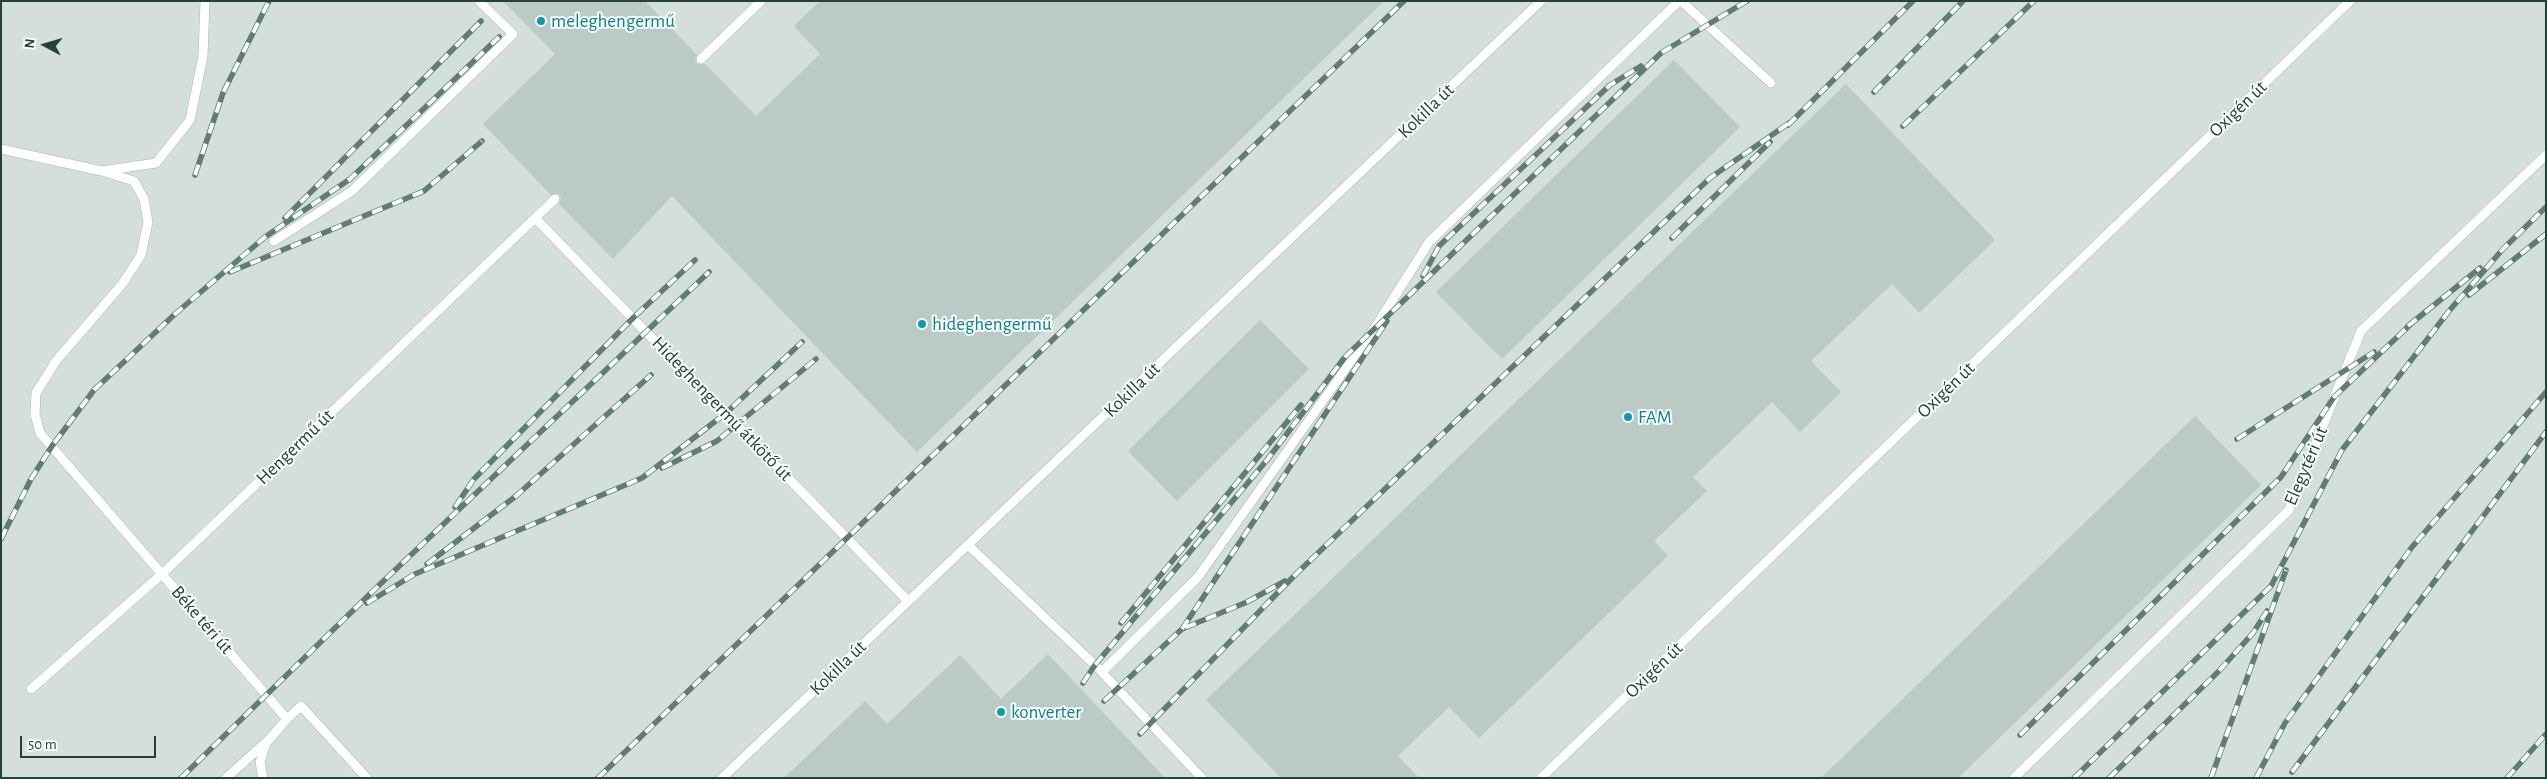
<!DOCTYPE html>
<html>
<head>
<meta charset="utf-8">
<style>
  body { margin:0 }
  #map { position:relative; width:2547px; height:779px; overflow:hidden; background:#e6efeb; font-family:"Alegreya Sans",sans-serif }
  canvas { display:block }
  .frame { position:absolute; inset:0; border:2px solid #24423a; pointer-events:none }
  .north { position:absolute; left:20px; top:20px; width:50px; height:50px; -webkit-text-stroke:4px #f7fbf9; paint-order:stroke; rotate:276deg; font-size:14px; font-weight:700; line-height:20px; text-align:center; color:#24423a }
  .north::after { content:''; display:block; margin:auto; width:18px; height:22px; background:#24423a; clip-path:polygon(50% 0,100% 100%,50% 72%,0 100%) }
  .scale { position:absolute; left:20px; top:736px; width:136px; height:22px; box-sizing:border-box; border:2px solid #24423a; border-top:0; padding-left:6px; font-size:15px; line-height:18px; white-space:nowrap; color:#24423a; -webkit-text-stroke:4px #f7fbf9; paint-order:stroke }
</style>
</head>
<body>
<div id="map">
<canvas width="2547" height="779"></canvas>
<div class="frame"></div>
<div class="north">N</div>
<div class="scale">50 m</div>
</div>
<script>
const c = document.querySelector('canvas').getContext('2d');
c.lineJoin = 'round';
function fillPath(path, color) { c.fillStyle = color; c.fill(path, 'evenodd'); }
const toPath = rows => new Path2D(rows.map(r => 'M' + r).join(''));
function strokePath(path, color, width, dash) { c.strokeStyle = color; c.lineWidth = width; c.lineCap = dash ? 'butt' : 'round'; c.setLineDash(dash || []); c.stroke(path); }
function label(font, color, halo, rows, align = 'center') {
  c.font = font + ' "Alegreya Sans",sans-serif'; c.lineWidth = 4; c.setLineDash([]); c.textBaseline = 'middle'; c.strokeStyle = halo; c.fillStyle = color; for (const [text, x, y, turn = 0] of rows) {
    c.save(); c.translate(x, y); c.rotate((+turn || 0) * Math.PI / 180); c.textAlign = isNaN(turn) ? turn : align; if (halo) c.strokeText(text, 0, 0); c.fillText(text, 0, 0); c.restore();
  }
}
const built = toPath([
  [1,1,2546,1,2546,778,1,778]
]);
const building = toPath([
  [503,1,645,1,697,55,695,60,697,64,705,64,756,116,820,54,794,26,820,1,1384,1,917,452,672,196,613,259,559,204,561,198,559,194,551,195,483,124,555,54],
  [1674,60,1740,127,1502,359,1436,292],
  [1846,84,1995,240,1919,313,1892,284,1811,361,1841,392,1800,432,1772,402,1693,477,1707,491,1654,541,1668,556,1479,738,1449,707,1398,756,1419,778,1281,778,1206,700],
  [1260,320,1309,369,1177,501,1128,451],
  [2195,416,2261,485,1958,778,1821,778],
  [1048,654,1165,778,784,778,865,701,887,724,960,655,1001,699]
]);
const lane = toPath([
  [1681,1,1771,83],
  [701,59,761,1],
  [1,149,102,171,156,163,190,120,203,56,205,1],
  [102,171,134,181,144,199,148,222,141,255,123,283,56,361,36,393,35,414,40,433,287,719,301,706,367,778],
  [535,218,908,601],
  [274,241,352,191,513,34,479,1],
  [968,545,1095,665,1202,778],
  [1102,672,1198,577,1378,323,1429,242,1679,1],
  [31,689,162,574,555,199],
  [226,778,265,743],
  [263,778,260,762,266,743,287,719],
  [722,778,1541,1],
  [1541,778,2350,1],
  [2014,778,2289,510,2361,331,2546,155]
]);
const rail = toPath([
  [1874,92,1963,1],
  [1788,125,1913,1],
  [1903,126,2034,1],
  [195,175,223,93,269,1],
  [285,218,481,21],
  [1672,238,1770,142],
  [230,272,424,191,482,141],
  [1423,276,1439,246,1610,85,1641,66],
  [2469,295,2546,234],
  [2408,326,2480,268],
  [2237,439,2374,352],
  [662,468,717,441,816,359],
  [455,507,474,479,633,318,695,260],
  [1,539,31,479,52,446,94,390,175,314,265,237,350,179,499,37],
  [427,564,516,496,651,375],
  [367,603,415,574,642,478,726,413,802,342],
  [1121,623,1301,405],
  [1182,629,1387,321],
  [1083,683,1095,665,1267,460,1345,357,1661,53,1747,1],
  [1104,701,1182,629,1247,602,1285,581],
  [1140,734,1295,575,1710,178,1792,121],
  [2020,735,2281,477,2334,397,2412,323],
  [2292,772,2546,432],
  [181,778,373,591,709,272],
  [598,778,1404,1],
  [2074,778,2271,586,2342,450,2449,311,2503,249,2546,207],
  [2109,778,2218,672,2253,633,2267,611],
  [2211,778,2286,570],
  [2256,778,2285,723,2412,547,2546,392],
  [2507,778,2546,734]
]);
const markers = [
  [541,21,5,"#0f9aa8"],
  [922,324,5,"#0f9aa8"],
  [1628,417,5,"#0f9aa8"],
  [1001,712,5,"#0f9aa8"]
];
const cultureNames = [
  ["meleghengermű",551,21],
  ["hideghengermű",932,324],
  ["FAM",1638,417],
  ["konverter",1011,712]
];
const streetNames = [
  ["Oxigén út",2238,109,-44],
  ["Kokilla út",1426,111,-44],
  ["Kokilla út",1132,390,-44],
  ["Oxigén út",1946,390,-44],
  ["Hideghengermű átkötő út",722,409,46],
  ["Hengermű út",295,447,-44],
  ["Elegytéri út",2306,466,-67],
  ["Béke téri út",202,620,49],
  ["Kokilla út",838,668,-44],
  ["Oxigén út",1654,670,-44]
];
fillPath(built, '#d4dfda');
fillPath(building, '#bbcac4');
strokePath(lane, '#a8b8b2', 10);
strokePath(lane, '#fff', 9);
strokePath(rail, '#5f7d75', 5.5);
strokePath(rail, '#f7fbf9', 4, [11]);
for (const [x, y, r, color] of markers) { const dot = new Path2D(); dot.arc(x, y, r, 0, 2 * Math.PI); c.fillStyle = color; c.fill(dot); strokePath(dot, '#f7fbf9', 2); }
label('19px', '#0d838f', '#f7fbf9', cultureNames, 'left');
label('19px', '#24423a', '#f7fbf9', streetNames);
</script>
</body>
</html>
